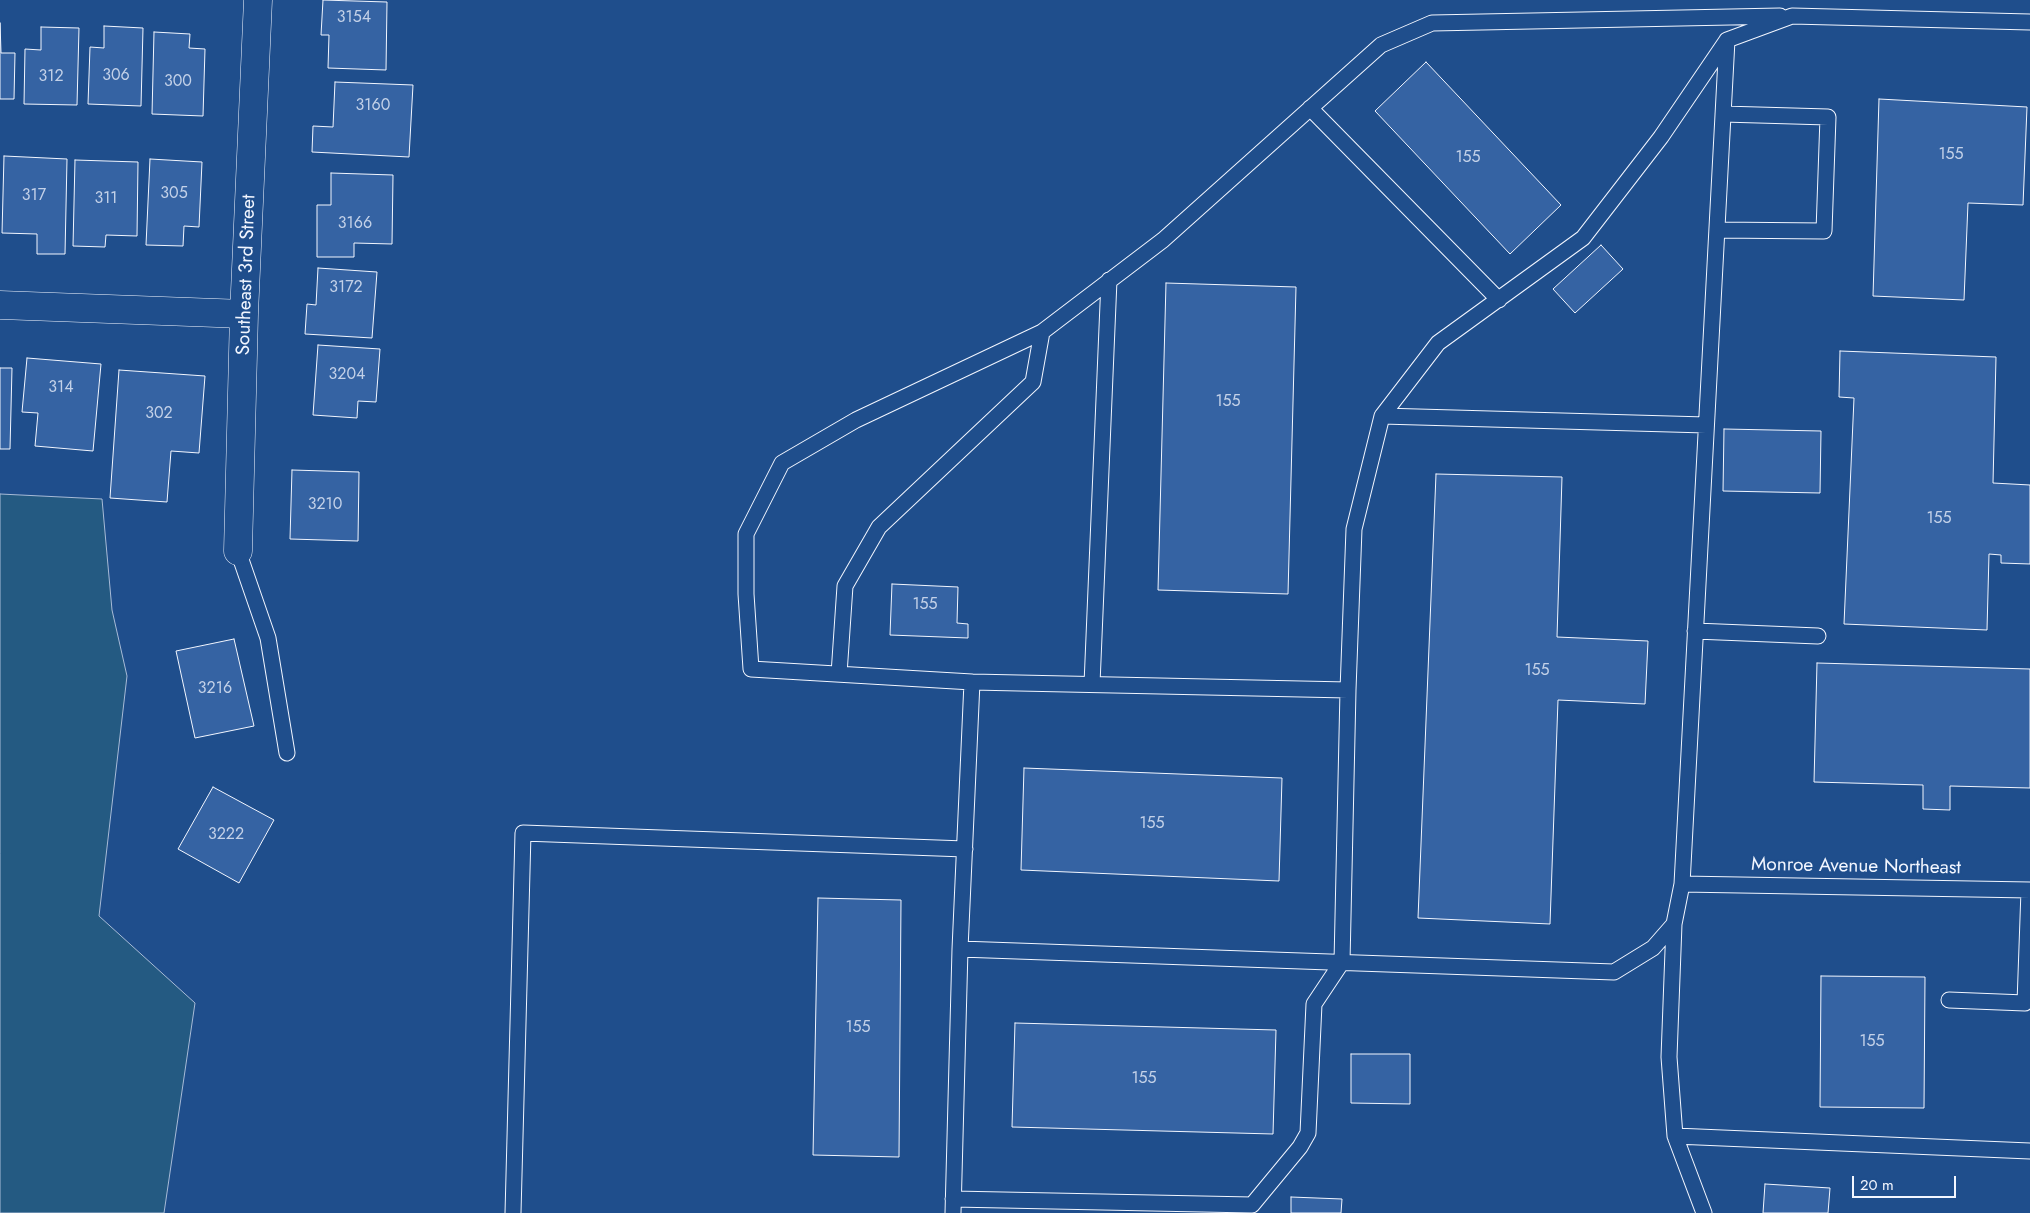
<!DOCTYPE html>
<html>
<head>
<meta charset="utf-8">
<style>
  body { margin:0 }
  #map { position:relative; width:2030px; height:1213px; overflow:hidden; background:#1f4e8c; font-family:Jost,sans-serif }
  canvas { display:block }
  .scale { position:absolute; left:1852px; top:1176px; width:104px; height:22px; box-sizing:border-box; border:2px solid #f2f6ff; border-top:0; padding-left:6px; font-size:15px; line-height:18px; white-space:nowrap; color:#f2f6ff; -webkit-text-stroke:4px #1f4e8c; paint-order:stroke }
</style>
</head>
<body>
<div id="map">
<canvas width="2030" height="1213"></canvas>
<div class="scale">20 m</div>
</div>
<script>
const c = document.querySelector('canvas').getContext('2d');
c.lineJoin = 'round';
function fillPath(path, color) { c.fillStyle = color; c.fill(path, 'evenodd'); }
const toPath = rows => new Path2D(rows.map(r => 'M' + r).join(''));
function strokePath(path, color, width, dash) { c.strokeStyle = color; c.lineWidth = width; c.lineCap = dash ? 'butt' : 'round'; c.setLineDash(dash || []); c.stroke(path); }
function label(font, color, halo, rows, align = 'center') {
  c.font = font + ' Jost,sans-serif'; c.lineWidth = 4; c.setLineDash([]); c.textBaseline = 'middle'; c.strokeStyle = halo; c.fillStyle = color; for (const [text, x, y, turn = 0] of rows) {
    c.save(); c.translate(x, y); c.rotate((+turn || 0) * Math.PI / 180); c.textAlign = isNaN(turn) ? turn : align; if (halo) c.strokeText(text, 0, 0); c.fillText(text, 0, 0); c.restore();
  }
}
const green = toPath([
  [0,494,102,499,112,610,127,676,99,916,195,1003,164,1213,0,1213,0,494]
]);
const building = toPath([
  [323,0,387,2,386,70,328,68,329,35,321,35,323,0],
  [0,23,1,53,15,53,14,99,0,99,0,23],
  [104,26,143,28,141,106,88,104,90,47,104,48,104,26],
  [41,27,79,28,77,105,24,104,25,49,41,50,41,27],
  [154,32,190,34,189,48,205,49,203,116,152,114,154,32],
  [1426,62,1561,205,1510,254,1375,111,1426,62],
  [335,82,413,85,409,157,312,152,313,126,333,127,335,82],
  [1879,99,2027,107,2023,205,1968,203,1964,300,1873,296,1879,99],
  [4,156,67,159,65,254,37,254,37,234,2,233,4,156],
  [150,159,202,162,199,227,184,226,183,246,146,245,150,159],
  [75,160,138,162,137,236,106,235,105,247,73,246,75,160],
  [331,173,393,175,392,244,354,243,354,257,317,257,317,205,331,205,331,173],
  [1601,245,1623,269,1575,313,1553,289,1601,245],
  [318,268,377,272,372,338,305,334,307,304,316,305,318,268],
  [1166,283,1296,287,1288,594,1158,590,1166,283],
  [318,345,380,349,376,402,358,401,357,418,313,415,318,345],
  [1840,351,1996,357,1993,483,2030,485,2030,564,2001,563,2001,555,1989,554,1987,630,1844,624,1854,398,1839,397,1840,351],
  [27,358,101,364,93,451,35,446,38,413,22,412,27,358],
  [0,368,12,368,10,449,0,449,0,368],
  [119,370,205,376,199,453,171,451,167,502,110,498,119,370],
  [1724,429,1821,431,1820,493,1723,491,1724,429],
  [292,470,359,472,358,541,290,539,292,470],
  [1436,474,1562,477,1557,637,1648,641,1645,704,1558,700,1550,924,1418,918,1436,474],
  [892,584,958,587,957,623,968,624,968,638,890,635,892,584],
  [234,639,254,726,195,738,176,651,234,639],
  [1817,663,2030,669,2030,788,1950,786,1950,810,1923,809,1923,785,1814,782,1817,663],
  [1024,768,1282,778,1279,881,1021,870,1024,768],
  [213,787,274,820,239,883,178,849,213,787],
  [818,898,901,900,899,1157,813,1155,818,898],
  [1821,976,1925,977,1924,1108,1820,1107,1821,976],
  [1015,1023,1276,1030,1273,1134,1012,1127,1015,1023],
  [1351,1054,1410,1054,1410,1104,1351,1103,1351,1054],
  [1765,1184,1830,1188,1828,1213,1763,1213,1765,1184],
  [1291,1197,1342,1199,1341,1213,1291,1213,1291,1197]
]);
const service = toPath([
  [1310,108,1499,300],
  [1717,230,1824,231,1828,117,1723,114],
  [1382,416,1438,343,1583,238,1661,137,1727,40],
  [238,551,268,638,287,753],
  [1695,631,1818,636],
  [839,674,845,586,879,527,1033,382,1042,332],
  [1092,684,1109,280],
  [1348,690,1354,529,1382,416,1706,425],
  [1682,884,2030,890],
  [1674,924,1669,1057,1675,1136,1704,1213],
  [960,949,972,682,751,669,746,594,746,534,782,463,856,420,1042,332,1163,240,1381,45,1432,23,1780,16],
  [1949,1000,2025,1003,2029,890],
  [1675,1136,2030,1151],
  [953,1199,1252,1205,1300,1147,1308,1133,1314,1004,1342,962,1348,690,972,682],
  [513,1213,523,833,965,849],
  [953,1213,960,949,1614,972,1653,948,1674,924,1682,884,1727,40,1792,16,2030,22]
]);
const minor = toPath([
  [0,305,244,314],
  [238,551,244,314,258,0]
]);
const numberNames = [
  ["3154",354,18],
  ["306",116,76],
  ["312",51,77],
  ["300",178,82],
  ["3160",373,106],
  ["155",1951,155],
  ["155",1468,158],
  ["305",174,194],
  ["317",34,196],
  ["311",106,199],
  ["3166",355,224],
  ["3172",346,288],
  ["3204",347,375],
  ["314",61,388],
  ["155",1228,402],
  ["302",159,414],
  ["3210",325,505],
  ["155",1939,519],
  ["155",925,605],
  ["155",1537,671],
  ["3216",215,689],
  ["155",1152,824],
  ["3222",226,835],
  ["155",858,1028],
  ["155",1872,1042],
  ["155",1144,1079]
];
const streetNames = [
  ["Southeast 3rd Street",247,275,-88],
  ["Monroe Avenue Northeast",1856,867,1]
];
fillPath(green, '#245a82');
strokePath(green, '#a8bbd7', 1);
fillPath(building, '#3563a3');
strokePath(building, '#f2f6ff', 1);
strokePath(service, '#f2f6ff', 17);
strokePath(minor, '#f2f6ff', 29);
strokePath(service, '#1f4e8c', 15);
strokePath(minor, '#1f4e8c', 28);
label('16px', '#c3d1e8', null, numberNames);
label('19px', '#f2f6ff', '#1f4e8c', streetNames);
</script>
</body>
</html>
